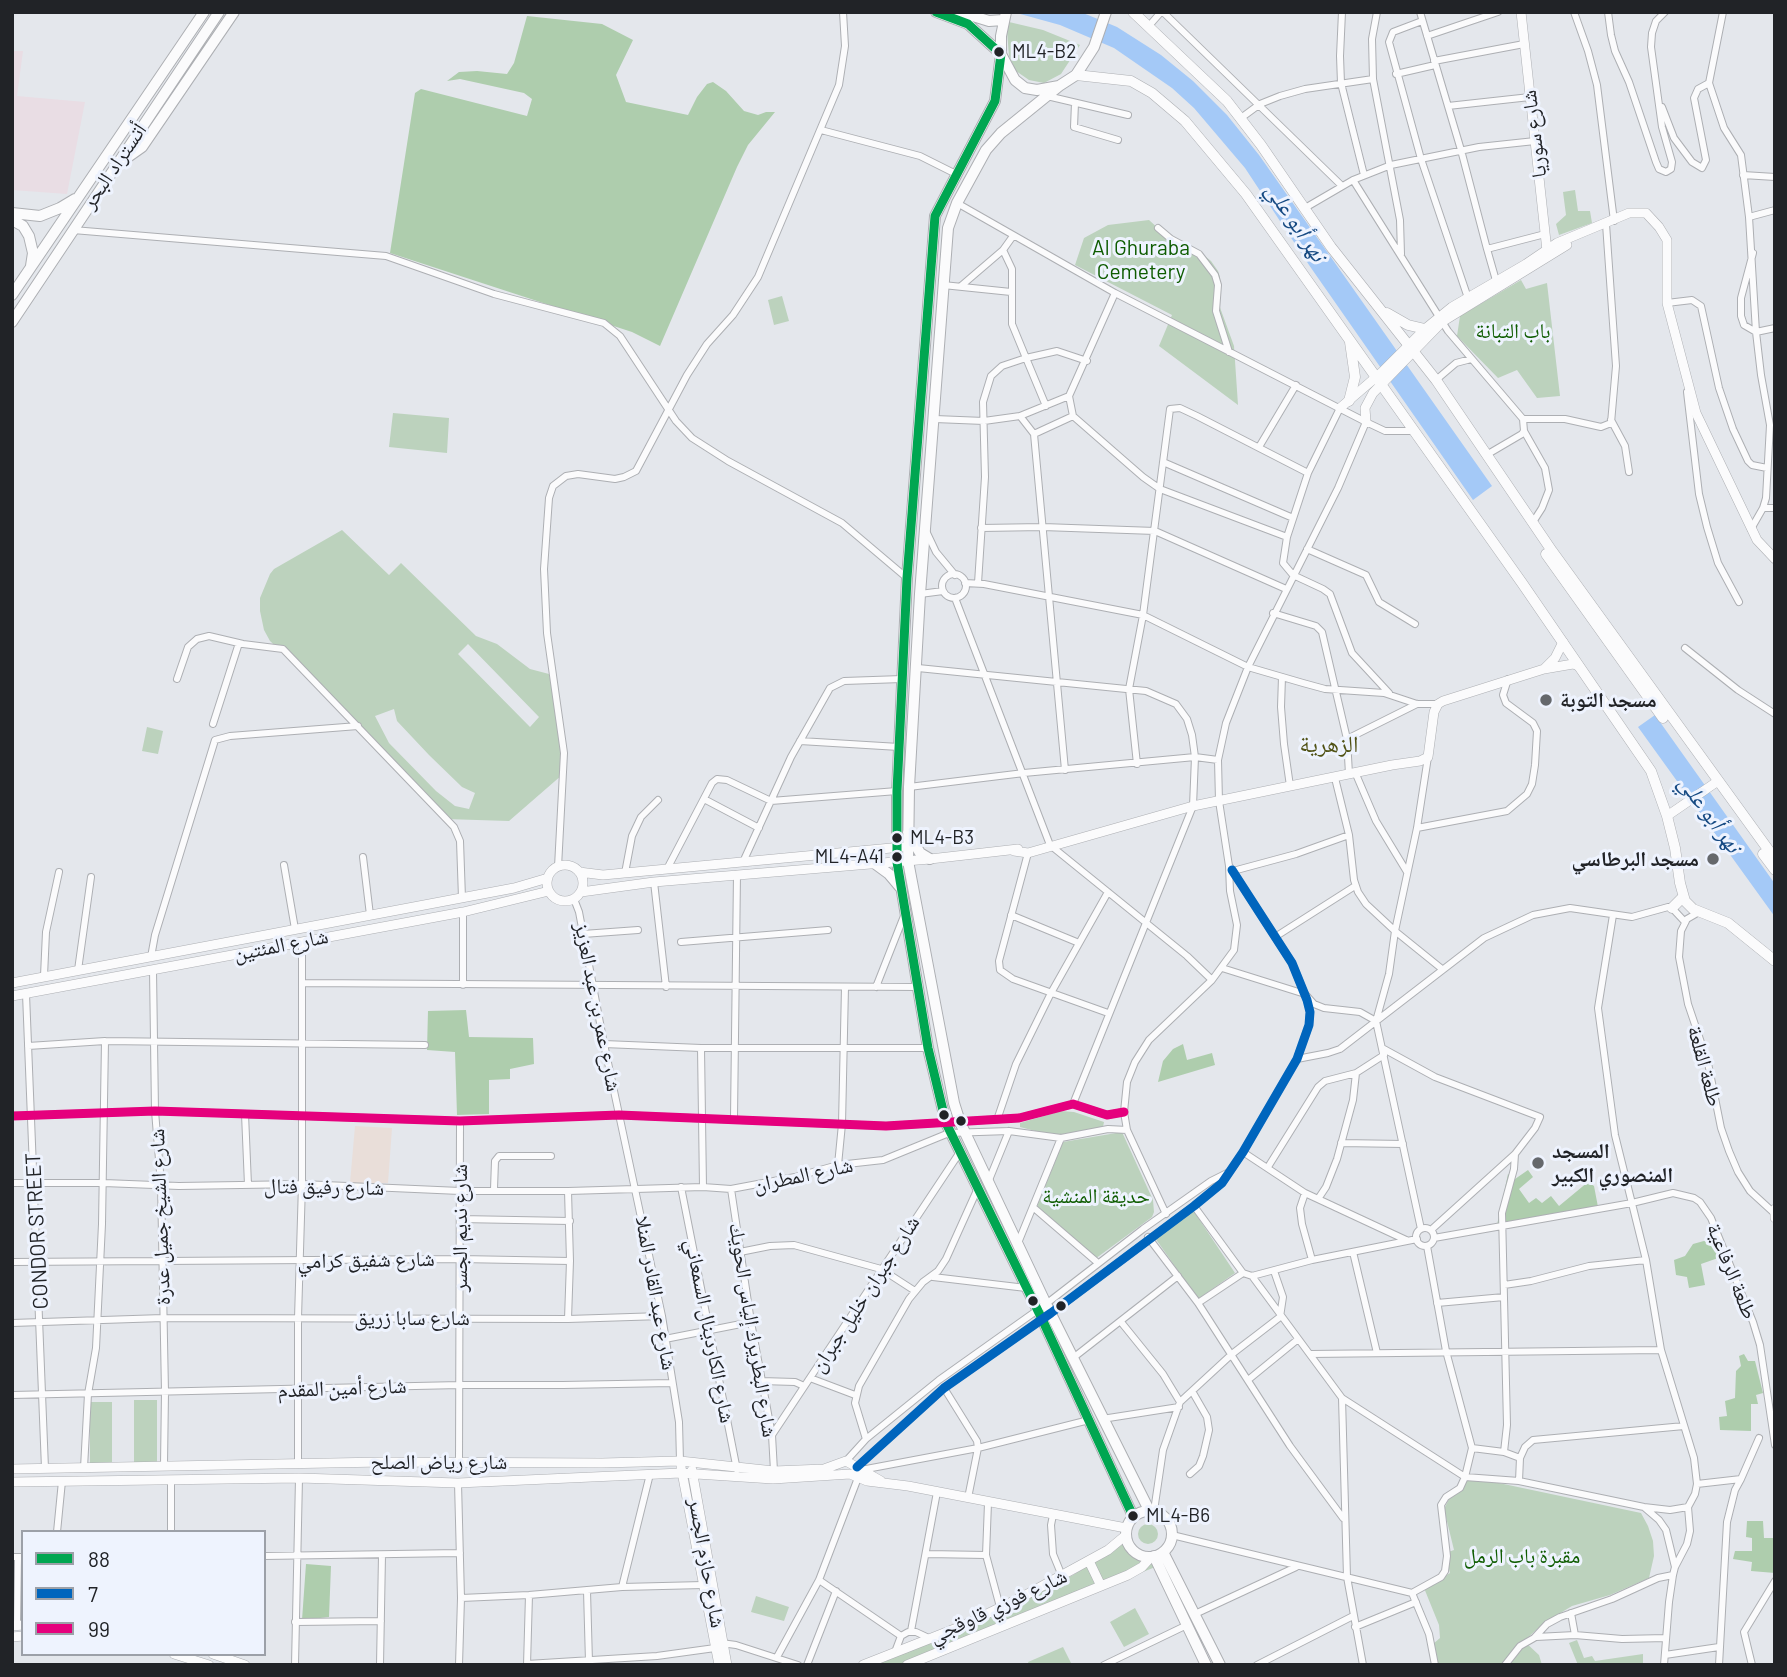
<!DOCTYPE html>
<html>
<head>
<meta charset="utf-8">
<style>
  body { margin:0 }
  #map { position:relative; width:1787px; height:1677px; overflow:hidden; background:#e4e7ec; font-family:Barlow,sans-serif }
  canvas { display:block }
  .frame { position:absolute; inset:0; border:14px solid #212327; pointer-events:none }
  .legend { position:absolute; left:21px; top:1530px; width:245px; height:126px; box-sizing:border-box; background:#eef3fe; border:2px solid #9ca0a8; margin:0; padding:9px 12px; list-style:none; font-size:21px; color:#212327 }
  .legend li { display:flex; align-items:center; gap:14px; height:35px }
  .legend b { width:35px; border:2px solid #9ca0a8 }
</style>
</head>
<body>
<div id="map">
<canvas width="1787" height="1677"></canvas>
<div class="frame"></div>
<ul class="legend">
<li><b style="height:9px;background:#00a651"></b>88</li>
<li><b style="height:9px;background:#0065bd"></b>7</li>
<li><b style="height:9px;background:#e5007d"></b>99</li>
</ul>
</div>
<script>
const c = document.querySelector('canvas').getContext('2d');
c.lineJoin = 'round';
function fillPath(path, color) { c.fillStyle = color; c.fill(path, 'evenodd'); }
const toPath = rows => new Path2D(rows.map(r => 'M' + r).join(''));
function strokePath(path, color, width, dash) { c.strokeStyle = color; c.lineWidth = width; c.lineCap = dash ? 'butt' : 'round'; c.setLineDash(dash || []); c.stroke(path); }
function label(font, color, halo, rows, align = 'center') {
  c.font = font + ' Barlow,"Noto Naskh Arabic",sans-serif'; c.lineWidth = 6; c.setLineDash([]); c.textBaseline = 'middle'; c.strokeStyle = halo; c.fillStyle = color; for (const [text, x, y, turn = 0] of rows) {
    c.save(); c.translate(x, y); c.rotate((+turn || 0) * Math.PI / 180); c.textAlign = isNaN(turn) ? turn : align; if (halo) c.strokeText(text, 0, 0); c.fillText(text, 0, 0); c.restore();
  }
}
const industrial = toPath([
  [12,51,23,51,17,96,85,102,67,194,12,190]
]);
const medical = toPath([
  [355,1126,392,1128,388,1183,350,1183]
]);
const green = toPath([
  [1009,22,1043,30,1080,45,1061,74,1044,83,1029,80,1016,71,1009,56,1007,31],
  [1575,190,1578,211,1590,211,1592,223,1559,235,1556,224,1566,215,1563,192],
  [1149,220,1183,251,1195,250,1201,253,1211,261,1218,271,1220,277,1218,302,1234,346,1238,405,1159,346,1172,315,1075,265,1084,238,1108,225],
  [1521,280,1526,289,1547,283,1560,396,1537,398,1517,370,1498,378,1457,336,1460,316],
  [782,296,789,321,774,325,768,300],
  [393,413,449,418,447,453,389,447],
  [342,530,389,575,401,563,476,636,497,644,530,669,549,674,558,716,562,775,509,821,445,819,357,723,270,641,264,630,260,611,260,598,270,574,274,569],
  [468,644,539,717,530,727,458,654],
  [394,709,397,721,429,755,462,787,475,793,469,809,455,806,436,791,389,743,375,716],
  [147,727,163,731,158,754,142,751],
  [1061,1111,1074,1112,1104,1122,1103,1127,1058,1135,1043,1133,1020,1127,1020,1123],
  [1122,1132,1153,1200,1154,1212,1152,1217,1095,1259,1036,1209,1063,1142],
  [1193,1210,1235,1273,1198,1299,1155,1238],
  [134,1400,157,1400,157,1466,134,1466],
  [90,1402,112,1402,112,1465,90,1465],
  [1461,1475,1641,1513,1648,1526,1653,1541,1654,1556,1649,1578,1610,1595,1572,1606,1544,1623,1524,1641,1539,1655,1542,1665,1436,1665,1433,1644,1440,1638,1439,1625,1424,1588,1450,1573,1445,1553,1454,1550,1444,1509,1449,1499,1460,1492],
  '1138 1534a10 10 0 1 1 20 0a10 10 0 1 1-20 0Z',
  [1125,1541,1134,1549,1163,1564,906,1665,854,1665,1043,1591,1073,1575],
  [756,1596,789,1607,784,1621,751,1612],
  [1135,1608,1149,1634,1124,1647,1110,1622],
  [1577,1640,1584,1658,1592,1656,1595,1661,1643,1654,1643,1665,1578,1665,1569,1643],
  [1063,1647,1072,1665,1029,1665,1028,1662]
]);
const forest = toPath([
  [527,16,602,24,633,40,616,75,626,102,688,115,697,97,707,84,713,82,726,91,744,111,758,115,766,112,775,112,748,145,737,167,660,346,632,332,390,253,415,93,421,89,527,116,532,99,524,93,460,79,447,81,459,72,477,71,507,74,514,63],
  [466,1010,469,1037,533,1038,534,1064,510,1069,510,1079,489,1080,489,1114,457,1115,455,1052,427,1050,428,1011],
  [1183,1044,1187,1060,1212,1053,1215,1065,1158,1082,1163,1061,1173,1049],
  [1528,1170,1533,1177,1519,1189,1529,1203,1536,1198,1542,1203,1551,1196,1559,1206,1588,1182,1594,1186,1598,1207,1497,1225,1508,1174,1515,1179],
  [1711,1239,1721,1257,1701,1264,1705,1285,1689,1288,1687,1277,1676,1275,1674,1260,1685,1256,1693,1244],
  [1744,1354,1748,1361,1755,1361,1763,1393,1756,1395,1758,1404,1751,1404,1751,1431,1720,1430,1719,1417,1727,1416,1725,1401,1735,1398,1736,1371,1741,1366,1739,1356],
  [1747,1521,1763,1521,1764,1538,1773,1538,1775,1573,1751,1571,1752,1562,1733,1559,1735,1551,1752,1551,1752,1538,1746,1537],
  [306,1564,331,1566,329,1617,302,1620]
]);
const water = toPath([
  [1013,12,1080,12,1088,15,1117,27,1161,55,1193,81,1227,115,1259,155,1492,486,1473,500,1309,265,1245,168,1194,108,1172,88,1114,48,1060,25],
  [1655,715,1775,884,1775,917,1638,727]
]);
const street = toPath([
  [1163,12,1342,186],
  [1342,12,1340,56,1341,83,1364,175],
  [1377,12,1372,39,1373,79,1400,220,1401,254],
  [1420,12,1461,150,1487,249],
  [1574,12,1588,51,1597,85,1614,221],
  [1608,12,1611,35,1615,51,1629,82,1656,162,1659,169,1666,172,1671,169,1672,162,1662,127,1651,47,1652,33,1656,21,1665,12],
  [1723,12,1709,83,1724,128,1741,155,1749,217],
  [1422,21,1393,32,1389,42,1421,159,1468,298],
  [1148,27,1161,12],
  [1427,36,1498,12],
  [1434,61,1524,44],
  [1396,74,1435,65],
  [1047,96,1128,115],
  [1075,103,1074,127,1118,140],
  [1448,106,1530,97],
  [1662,107,1674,138,1692,162,1702,168,1706,160,1694,98,1698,89,1709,83],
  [1241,118,1260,104,1280,96,1305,89,1373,79],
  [821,130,920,156,956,174],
  [1743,175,1775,177],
  [1353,180,1448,331,1523,419,1524,431,1522,434,1488,454],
  [957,203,1115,293,1366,422,1385,431,1412,431],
  [1305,208,1353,180,1391,165,1479,147,1535,141],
  [1775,210,1749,217,1756,332,1775,328],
  [1158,228,1171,239,1199,254,1215,275,1218,285,1216,311,1229,352],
  [73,230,386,256,494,294,604,323,620,336,676,421,692,438,728,461,842,523,907,578],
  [1013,236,1003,250,1012,269,1012,324,1026,358,1057,351,1087,361],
  [1497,284,1487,249,1545,234],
  [943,285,1011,292],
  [961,286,1003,250],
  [1115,293,1069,396,1073,416,1143,477,1160,489,1287,537],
  [1667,303,1692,300,1701,306,1719,388,1733,429,1748,461,1752,465,1767,468],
  [1436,380,1456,363,1471,359],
  [1687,392,1699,494,1707,527,1718,563,1739,602],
  [1340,408,1308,473,1287,537,1283,563,1293,575,1323,589,1330,594,1352,653,1389,693],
  [1020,416,1034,434,1065,770],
  [935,419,984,421,1020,416,1069,396],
  [1523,419,1565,419,1601,427,1611,423,1616,366,1606,224],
  [1611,420,1625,446,1629,472],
  [1524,431,1545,468,1549,490,1542,508,1533,522],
  [1034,434,1073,416],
  [1259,447,1296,385],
  [1163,462,1293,518],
  [1763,508,1775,508],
  [981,528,1043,527,1155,531,1286,589],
  [1751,529,1763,508,1766,498,1770,425,1761,375,1756,332,1744,325,1741,316,1741,298,1753,253],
  [927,533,936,552,955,575],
  [1307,549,1366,575,1379,602,1415,624],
  '942 586a12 12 0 1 1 24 0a12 12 0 1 1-24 0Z',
  [965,583,984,584,1143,615,1248,667,1303,683,1325,689,1384,693,1417,704,1438,704],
  [978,583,985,477,983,402,991,376,1002,366,1026,358,1046,406],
  [920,594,943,591],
  [955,598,1050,845,1187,956,1212,980],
  [1273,613,1316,626,1322,632,1347,739,1349,774],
  [1685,648,1738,690,1775,714],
  [918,668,1146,691,1176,704,1187,719,1192,735,1195,757,1193,806,1073,1104],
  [1282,677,1281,707,1284,744,1290,786],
  [177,679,188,647,197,639,209,636,243,644,283,649,454,827,460,841,462,898],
  [213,724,239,643],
  [1347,739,1417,704],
  [800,741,899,747],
  [1137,764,1129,689,1143,615,1170,409,1180,408,1197,416,1308,473],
  [1355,772,1376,821,1407,872],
  [1335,778,1349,835,1354,880,1358,892,1366,904,1395,931,1442,969],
  [909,787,1024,773,1195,757,1218,760],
  [704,799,759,828],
  [1417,828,1507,811,1527,794,1532,784,1535,765,1537,731,1533,723,1506,703,1503,695,1508,679],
  [1028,853,999,961,1000,970,1013,979,1108,1013],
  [363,857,370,915],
  [743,862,791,757,830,688,844,681,902,679],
  [284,865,295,929],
  [558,867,564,753,547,633,544,569,549,498,553,486,566,476,578,474,615,479,624,477,636,471,687,375,707,344,733,315,758,277,839,85,845,46,843,12],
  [667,869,712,783,717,779,727,780,771,801,897,791],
  [1233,871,1296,854,1349,835],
  [625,873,632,836,641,817,658,800],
  [654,882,666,987],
  [574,899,579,912,604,1044,662,1316,679,1422,680,1461],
  [1699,912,1687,919,1681,931,1679,957,1688,1004,1708,1063,1721,1128,1729,1151,1738,1172,1750,1191,1773,1212],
  [1011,915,1079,943],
  [1613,915,1598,1008,1615,1135,1646,1260,1661,1350,1694,1458,1697,1484],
  [583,934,638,930],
  [1275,937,1355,886],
  [681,942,828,930],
  [151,957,155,935,215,740,230,736,358,726],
  [1222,968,1305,994,1314,1004,1324,1008,1360,1012,1376,1021],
  [78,970,91,877],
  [153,970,155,1111,161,1184,165,1392,164,1465],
  [44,976,46,932,59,872],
  [303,983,919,987],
  [463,985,463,912],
  [876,987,904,916],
  [26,994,45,1468],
  [604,1044,701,1048,928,1048],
  [28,1046,105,1041,425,1045],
  [701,1048,703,1187],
  [1382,1048,1435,1077,1540,1117,1535,1128,1515,1154,1431,1230],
  [1297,1059,1328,1053,1340,1049,1484,938,1533,915,1570,908,1632,917,1668,907,1672,908,1685,922],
  [245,1114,248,1185],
  [12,1116,155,1111,460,1121,619,1115,886,1126,1019,1118,1073,1104,1107,1115,1124,1112],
  [734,1118,737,874],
  [997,1120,1016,1064,1051,993,1108,892],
  [1341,1143,1403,1144],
  [1243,1152,1305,1193,1406,1240],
  [838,1165,842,1124,845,987],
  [1268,1167,1318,1087,1325,1081,1356,1073],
  [989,1180,1009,1131],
  [12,1183,104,1183,179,1186,302,1184,460,1191,568,1191,703,1187,731,1189,795,1177,838,1165,883,1160,949,1133,1009,1131,1061,1138,1108,1129,1127,1130],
  [681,1187,737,1470],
  [494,1189,495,1161,499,1156,551,1156],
  [731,1189,751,1322,772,1435,774,1471],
  [568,1191,570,1261,568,1319],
  [1305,1193,1300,1208,1302,1224,1312,1260],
  [1318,1199,1326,1187,1337,1159,1353,1100,1356,1073,1384,1055],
  [1194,1206,1243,1273],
  [1034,1208,1098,1263],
  [1166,1214,1127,1130,1124,1112,1127,1082,1135,1062,1149,1040,1212,980,1234,950,1237,925,1230,891,1229,866,1219,801,1218,760,1226,723,1248,667,1338,488,1366,422],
  [460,1219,570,1221],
  '1416 1237a9 9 0 1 1 18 0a9 9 0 1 1-18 0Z',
  [1421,1229,1376,1021,1389,974,1395,931,1417,828,1428,757],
  [1148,1237,1198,1303,1290,1446,1343,1518],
  [1434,1238,1632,1203,1673,1193,1694,1198,1700,1202,1711,1218,1753,1322,1760,1345,1775,1445],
  [1018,1243,1061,1138],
  [1427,1246,1446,1351,1472,1448],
  [740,1252,770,1246,794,1245,881,1269,915,1291],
  [1353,1252,1377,1353],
  [12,1262,460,1259,570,1261],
  [1252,1276,1342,1398,1347,1577,1363,1665],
  [933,1277,1026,1288],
  [1504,1285,1531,1281,1589,1266,1646,1260],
  [1198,1303,1243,1273,1252,1276,1312,1260,1417,1239],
  [1437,1303,1504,1297],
  [1121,1322,1163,1374,1180,1402],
  [12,1323,163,1318,568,1319,662,1316],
  [665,1339,751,1322],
  [1310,1354,1661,1350],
  [1073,1358,1178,1276],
  [810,1378,855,1395],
  [1248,1380,1297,1340],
  [761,1381,795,1382,804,1386],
  [944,1388,977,1441,978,1448,968,1498],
  [12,1395,460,1385,563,1385,672,1383],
  [1342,1398,1465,1477,1519,1481,1520,1458,1504,1452,1472,1448,1465,1477,1460,1488,1446,1497,1441,1505,1447,1556,1445,1571,1441,1577,1412,1593],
  [1102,1419,1179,1407],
  [772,1435,960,1152],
  [866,1439,855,1403,859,1386,909,1299,923,1282,938,1271,946,1259,978,1188],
  [1504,1452,1507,1425,1502,1213,1514,1169,1515,1154],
  [1520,1458,1525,1447,1533,1440,1684,1426],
  [846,1461,866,1439,939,1380,1046,1304,1143,1229,1211,1181,1227,1173],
  [459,1462,460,1121],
  [298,1463,298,1318,302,1184,302,941],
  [857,1467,944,1388,1051,1313,1194,1206,1222,1183,1243,1152,1297,1059,1309,1025,1310,1012,1307,1000,1292,963,1230,867],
  [84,1468,88,1394,96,1348,102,1224,105,1041],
  [1190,1474,1199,1466,1203,1456,1209,1430,1207,1417,1192,1391],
  [171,1479,171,1532],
  [1741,1479,1759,1438],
  [1519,1481,1644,1507,1670,1510,1688,1507],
  [458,1483,461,1598,459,1665],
  [988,1503,986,1555,1000,1607],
  [1645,1508,1659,1520,1666,1530,1675,1567],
  [1154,1511,1163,1450,1180,1402,1232,1354,1280,1317,1283,1297,1274,1271],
  [1053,1515,1051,1525,1053,1554,1062,1576],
  [57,1532,62,1481],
  [1172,1535,1412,1593],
  [927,1554,986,1555],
  [264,1556,460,1553],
  [12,1557,23,1557],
  [819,1580,901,1636],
  [622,1587,650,1474],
  [587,1591,589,1662],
  [1412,1593,1429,1634,1435,1665],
  [461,1598,529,1595,622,1587,703,1585],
  [1571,1613,1575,1635],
  [1195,1614,1296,1567],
  [295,1622,381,1621],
  [17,1625,18,1557],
  [1355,1627,1416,1602],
  [911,1631,937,1492],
  [1536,1637,1575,1635,1622,1639,1666,1638],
  [721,1643,736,1645,798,1665],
  [895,1652,901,1636,908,1632,916,1632,931,1639],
  [1665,1655,1719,1647],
  [777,1657,819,1580,861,1470,978,1448,1089,1420],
  [527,1664,657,1656,715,1648],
  [295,1665,299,1478],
  [380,1665,382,1555],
  [527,1665,529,1595],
  [807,1665,836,1591],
  [1104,1665,1187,1625],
  [1257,1665,1353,1616],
  [1505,1665,1520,1646,1534,1638,1547,1624,1560,1617,1612,1599,1658,1578,1673,1575],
  [1664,1665,1669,1602,1673,1575,1675,1567,1687,1544,1690,1531,1688,1507,1695,1494,1697,1484,1741,1479,1735,1490,1727,1522,1719,1665],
  [1752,1665,1744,1632,1775,1581]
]);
const secondary = toPath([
  [1521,12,1547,251],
  [1340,408,1382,372,1425,329,1452,307,1526,264,1557,243,1629,213,1646,213,1659,227,1667,240,1667,303,1696,413,1757,540,1775,559],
  [1366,422,1365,408,1373,393,1442,322,1567,245],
  [1544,669,1555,658,1563,642],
  [1667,816,1718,781],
  [1014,851,1028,853,1193,806,1392,765,1420,761,1428,757,1434,712,1438,704,1443,701,1544,669,1573,664,1579,666],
  '547 883a18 18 0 1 1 36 0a18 18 0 1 1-36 0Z',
  [579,872,603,875,902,847],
  [581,892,654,882,930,859,1018,849],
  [12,983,514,888,548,878],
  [12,996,463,912,549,891],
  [1775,1209,1775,1218],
  [681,1467,719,1665],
  [12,1469,383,1462,602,1463,680,1461,774,1471,824,1469,846,1461,881,1481],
  [692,1470,727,1665],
  [12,1482,299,1478,458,1483,681,1473,773,1479,850,1474,867,1481,908,1486,1126,1528],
  [1089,1561,1101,1586],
  [12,1626,23,1625],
  [12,1637,23,1636],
  [174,1654,209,1665],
  [213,1654,245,1665],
  [863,1665,962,1626,1024,1596,1108,1550,1126,1535],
  [907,1665,1128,1575,1142,1567,1151,1557]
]);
const primary = toPath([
  [1133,12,1227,101,1261,145,1331,247,1436,380,1552,551,1775,859],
  [1076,75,1131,81,1152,93,1185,121,1246,194,1522,583,1651,771,1667,816,1675,848,1680,883,1685,901,1693,909,1728,923,1775,961],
  [1387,313,1408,325,1425,329],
  [1349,401,1355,377,1350,342],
  [1546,554,1663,718],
  [1763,854,1775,870],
  [1672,908,1683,897]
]);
const highway = toPath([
  [936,12,968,24,1001,54,995,101,935,216,907,578,897,791,897,862,928,1048,946,1123,1042,1319,1133,1516],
  [960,12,989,21,1003,20],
  [1006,12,1001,36,1001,54,1015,80,1025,88,1037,90,1059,86,1076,75,1094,47,1106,12],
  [1059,86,1001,133,986,150,957,203,948,228,920,594,909,787,908,861,954,1103,960,1122,1046,1304,1149,1510],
  [118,164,142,147,234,12],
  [12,213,40,216,60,208,75,199],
  [12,220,23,226,29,236,33,253,31,266],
  [12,295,204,12],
  [12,322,219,12],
  [908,832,920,853,930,859],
  [874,863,889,874,900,887],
  '1126 1534a23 23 0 1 1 46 0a23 23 0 1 1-46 0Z',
  [1163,1552,1220,1665],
  [1154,1556,1206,1665]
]);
const bus1 = toPath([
  [936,12,968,24,1001,54,995,101,935,216,907,578,897,791,897,862,928,1048,946,1123,1042,1319,1133,1516]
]);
const bus2 = toPath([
  [857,1467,944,1388,1051,1313,1194,1206,1222,1183,1243,1152,1297,1059,1309,1025,1310,1012,1307,1000,1292,963,1232,870]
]);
const bus3 = toPath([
  [12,1116,155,1111,460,1121,619,1115,886,1126,1019,1118,1073,1104,1107,1115,1124,1112]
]);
const markers = [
  [999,52,6,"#212327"],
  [1546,700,7,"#65686c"],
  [897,838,6,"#212327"],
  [897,857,6,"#212327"],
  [1713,859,7,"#65686c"],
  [944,1115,6,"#212327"],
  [961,1121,6,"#212327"],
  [1538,1163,7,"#65686c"],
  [1033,1301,6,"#212327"],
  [1061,1306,6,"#212327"],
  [1133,1516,6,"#212327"]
];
const busNames = [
  ["ML4-B2",1012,52],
  ["ML4-B3",910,838],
  ["ML4-A41",884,857,"right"],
  ["ML4-B6",1146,1516]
];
const streetNames = [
  ["شارع سوريا",1534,134,-97],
  ["أتستراد البحر",114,166,-56],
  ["شارع المئتين",281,945,-11],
  ["شارع عمر بن عبد العزيز",598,1007,79],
  ["طلعة القلعة",1705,1066,75],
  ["شارع المطران",803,1175,-12],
  ["شارع رفيق فتال",324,1187,1],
  ["شارع الشيخ جميل عدرة",160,1217,-92],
  ["شارع نديم الجسر",460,1228,-90],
  ["CONDOR STREET",37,1231,-93],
  ["شارع شفيق كرامي",366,1260,-1],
  ["طلعة الرفاعية",1732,1271,68],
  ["شارع عبد القادر المنلا",656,1293,80],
  ["شارع جبران خليل جبران",865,1294,-57],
  ["شارع سابا زريق",412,1318],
  ["شارع البطريرك إلياس الحويك",753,1330,81],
  ["شارع الكاردينال السمعاني",710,1331,79],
  ["شارع أمين المقدم",342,1388,-2],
  ["شارع رياض الصلح",439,1462],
  ["شارع حازم الجسر",707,1563,80],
  ["شارع فوزي قاوقجي",998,1606,-25]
];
const parkNames = [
  ["Al Ghuraba",1141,248],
  ["Cemetery",1141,272],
  ["باب التبانة",1513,331],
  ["حديقة المنشية",1096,1196],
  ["مقبرة باب الرمل",1522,1556]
];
const poiNames = [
  ["مسجد التوبة",1560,700],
  ["مسجد البرطاسي",1699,859,"right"],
  ["المسجد",1552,1151],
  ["المنصوري الكبير",1552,1175]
];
const waterNames = [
  ["نهر أبو علي",1296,222,56],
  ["نهر أبو علي",1710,814,54]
];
const neighbourhoodNames = [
  ["الزهرية",1329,744]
];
fillPath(industrial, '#e9dde4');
fillPath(medical, '#e9ded9');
fillPath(green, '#bcd2bd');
fillPath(forest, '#aecdad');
fillPath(water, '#a4c9f7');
strokePath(street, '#adafb3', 8);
strokePath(secondary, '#adafb3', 10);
strokePath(primary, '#adafb3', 11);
strokePath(highway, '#adafb3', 12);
strokePath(street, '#fbfbfc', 6);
strokePath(secondary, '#fbfbfc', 9);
strokePath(primary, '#fbfbfc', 10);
strokePath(highway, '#fbfbfc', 10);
strokePath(bus1, '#00a651', 9);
strokePath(bus2, '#0065bd', 9);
strokePath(bus3, '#e5007d', 9);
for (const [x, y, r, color] of markers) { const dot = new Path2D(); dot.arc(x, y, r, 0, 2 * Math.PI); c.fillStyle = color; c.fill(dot); strokePath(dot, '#eef3fe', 2.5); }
label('19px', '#212327', '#eef3fe', busNames, 'left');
label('21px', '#212327', '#eef3fe', streetNames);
label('21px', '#0e5c01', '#eef3fe', parkNames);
label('bold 21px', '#212327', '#eef3fe', poiNames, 'left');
label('italic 23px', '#164a83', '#eef3fe', waterNames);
label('23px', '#515317', '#eef3fe', neighbourhoodNames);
</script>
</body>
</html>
